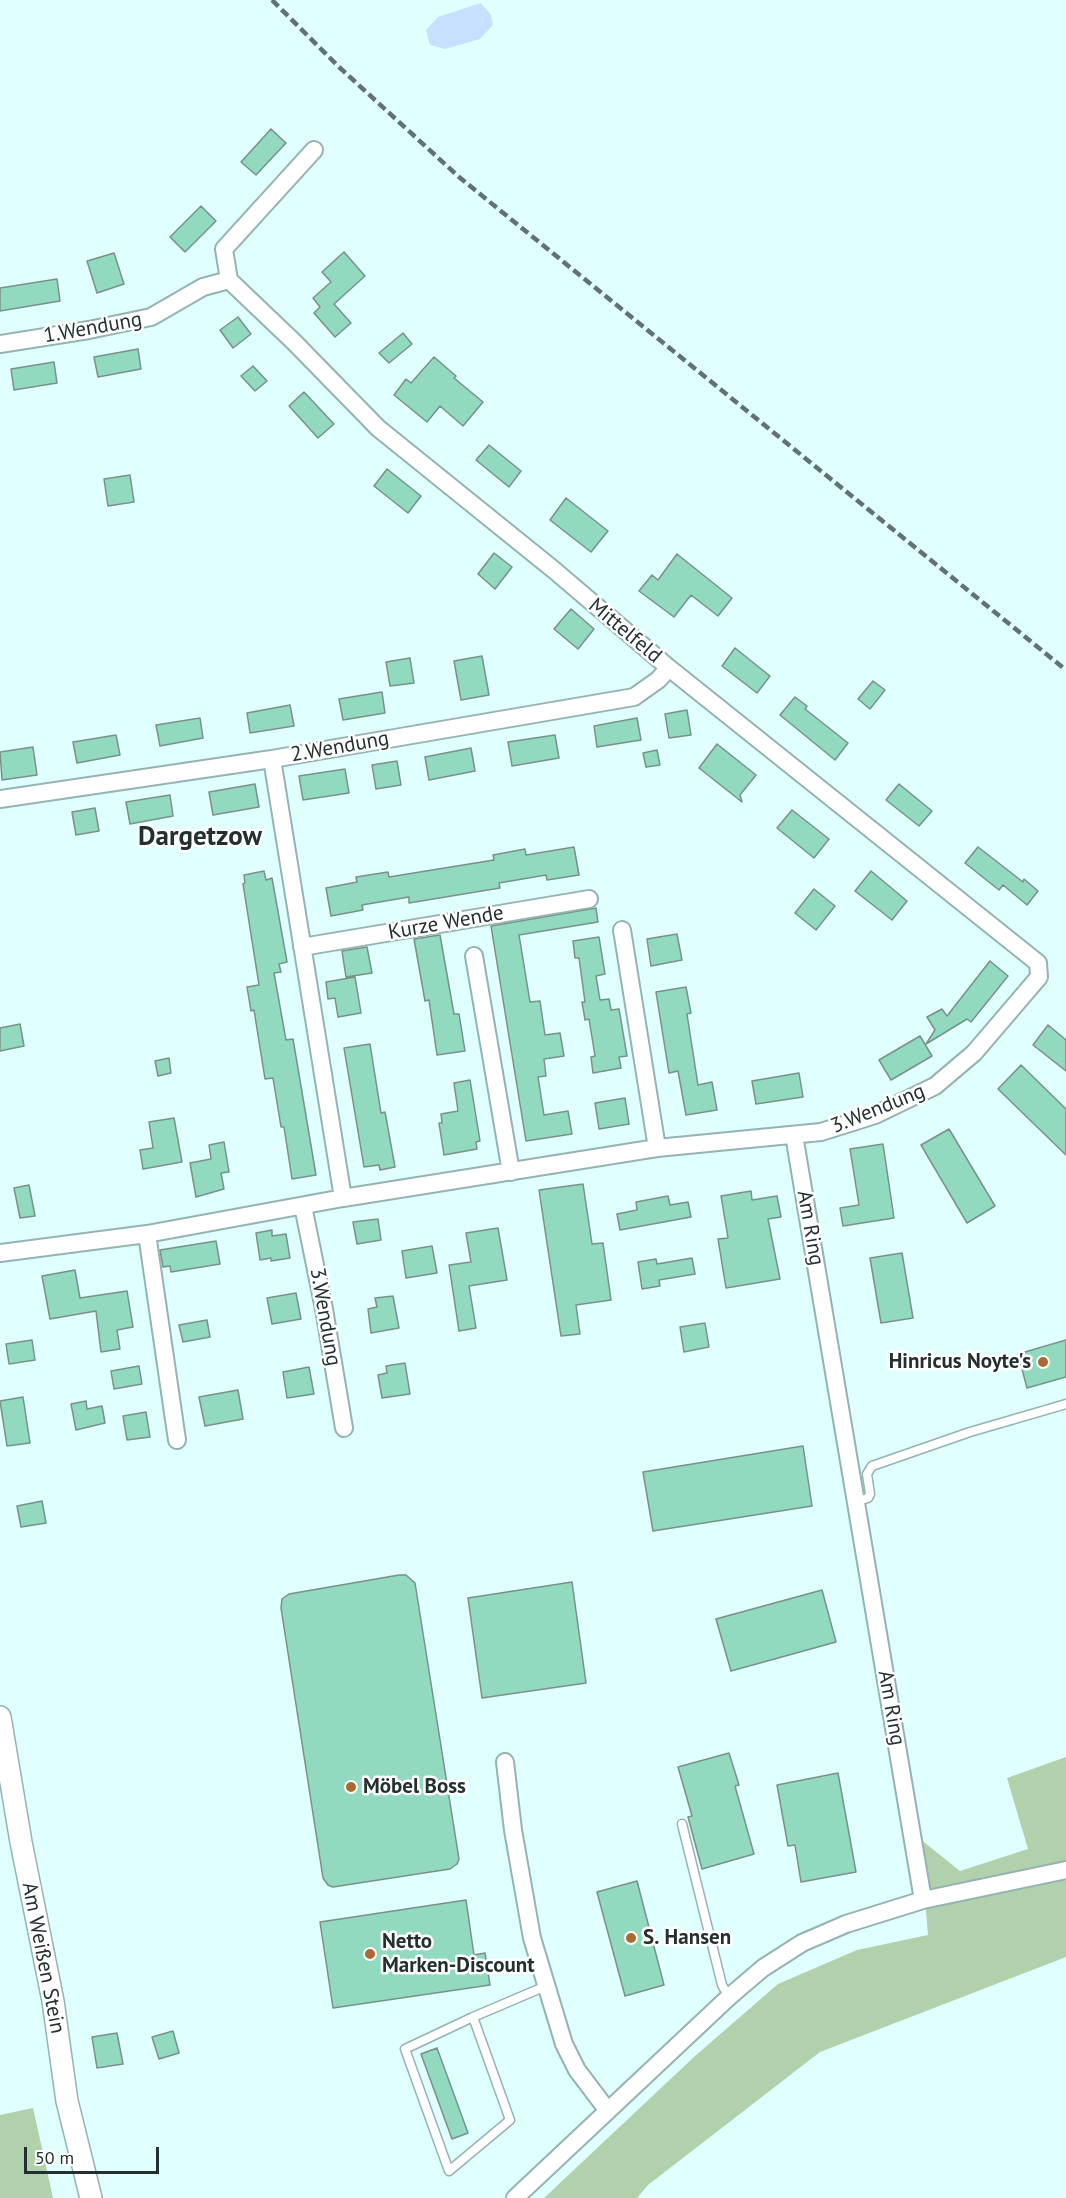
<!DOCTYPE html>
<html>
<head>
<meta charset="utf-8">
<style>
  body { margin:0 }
  #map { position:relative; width:1066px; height:2198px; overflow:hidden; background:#e0ffff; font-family:"PT Sans",sans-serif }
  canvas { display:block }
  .scale { position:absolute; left:24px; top:2147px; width:135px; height:27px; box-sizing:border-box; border:3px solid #243030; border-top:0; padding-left:8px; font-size:18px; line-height:21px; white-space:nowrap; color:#243030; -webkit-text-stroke:4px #fff; paint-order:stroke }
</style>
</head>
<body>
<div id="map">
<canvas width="1066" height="2198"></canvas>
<div class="scale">50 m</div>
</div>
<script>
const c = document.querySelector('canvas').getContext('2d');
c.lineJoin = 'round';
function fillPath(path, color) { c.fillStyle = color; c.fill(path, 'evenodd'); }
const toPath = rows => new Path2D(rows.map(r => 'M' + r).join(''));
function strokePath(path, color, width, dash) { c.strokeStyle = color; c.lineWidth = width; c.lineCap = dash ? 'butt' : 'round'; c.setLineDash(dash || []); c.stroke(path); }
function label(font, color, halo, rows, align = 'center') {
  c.font = font + ' "PT Sans",sans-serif'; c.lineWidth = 5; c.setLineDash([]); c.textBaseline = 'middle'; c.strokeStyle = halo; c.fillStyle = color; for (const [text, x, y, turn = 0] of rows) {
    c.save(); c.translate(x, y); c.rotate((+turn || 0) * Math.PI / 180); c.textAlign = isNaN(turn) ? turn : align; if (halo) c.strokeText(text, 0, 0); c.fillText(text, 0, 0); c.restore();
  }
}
const green = toPath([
  [1066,1757,1066,1957,820,2052,648,2185,637,2198,544,2198,695,2056,778,1984,857,1950,928,1935,920,1839,960,1871,1028,1849,1007,1778],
  [33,2108,53,2198,0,2198,0,2115]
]);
const water = toPath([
  [481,3,491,15,493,25,480,39,445,49,430,45,426,30,438,17]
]);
const building = toPath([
  [271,129,286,143,256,175,241,162,271,129],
  [201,206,216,221,185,252,170,237,201,206],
  [344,252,365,276,334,304,351,323,335,337,314,313,320,307,313,298,331,282,322,272,344,252],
  [114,253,124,284,97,293,87,261,114,253],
  [57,279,60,301,0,311,0,288,57,279],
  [238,317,251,334,233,348,220,330,238,317],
  [403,333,412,344,389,363,379,353,403,333],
  [138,349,141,369,98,377,94,357,138,349],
  [434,357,456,376,454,378,483,402,463,426,440,406,427,422,394,395,406,379,411,383,434,357],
  [54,362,57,383,14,390,11,369,54,362],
  [253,366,267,381,255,391,241,376,253,366],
  [304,392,334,424,318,438,289,406,304,392],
  [489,445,521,471,509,487,476,460,489,445],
  [387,469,421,496,408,513,374,486,387,469],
  [130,475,134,502,108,506,104,479,130,475],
  [566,498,608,531,591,552,550,520,566,498],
  [494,553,512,567,495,589,478,574,494,553],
  [677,554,732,598,718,616,691,595,674,617,639,591,652,575,658,580,677,554],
  [571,609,594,629,578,649,554,629,571,609],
  [735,648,770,676,757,693,722,666,735,648],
  [482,656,489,695,461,700,454,661,482,656],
  [410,658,414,683,390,686,386,662,410,658],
  [873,681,885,690,870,709,858,699,873,681],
  [382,692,385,713,343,720,339,699,382,692],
  [795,697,807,706,805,709,848,743,835,760,780,715,795,697],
  [290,705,294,726,250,733,247,713,290,705],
  [687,710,691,735,669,738,665,714,687,710],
  [200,718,203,738,160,746,156,725,200,718],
  [637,718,641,740,597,747,594,726,637,718],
  [116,735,120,755,77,763,73,742,116,735],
  [555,735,559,758,512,766,508,742,555,735],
  [717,744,756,775,740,795,742,802,699,768,717,744],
  [33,747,37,775,2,780,0,752,33,747],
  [471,748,475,771,429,780,425,757,471,748],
  [657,750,660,765,646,767,643,753,657,750],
  [397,761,401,785,376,789,372,765,397,761],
  [345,769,349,793,303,800,299,776,345,769],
  [255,784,259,807,213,815,209,792,255,784],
  [899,784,932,811,919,826,886,800,899,784],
  [170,795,173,816,130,824,126,802,170,795],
  [95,808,99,831,76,835,72,812,95,808],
  [792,810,829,839,814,858,777,828,792,810],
  [574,847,579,875,547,880,546,875,499,883,500,888,409,903,409,897,362,905,363,910,331,916,326,888,357,882,356,877,388,872,389,877,494,860,493,855,525,849,526,855,574,847],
  [978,847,1023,882,1024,879,1038,891,1027,905,1003,885,999,890,965,863,978,847],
  [264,871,266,880,272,878,287,962,279,964,281,972,274,973,286,1040,293,1039,316,1175,292,1179,284,1127,281,1127,273,1078,265,1079,254,1010,251,1011,247,987,259,985,243,884,245,883,244,875,264,871],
  [871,871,907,901,892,920,855,891,871,871],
  [814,889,835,906,816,930,795,913,814,889],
  [596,908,598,922,519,935,530,1002,540,1001,545,1035,560,1033,564,1056,544,1059,546,1076,538,1077,544,1115,568,1111,572,1134,526,1141,491,926,596,908],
  [677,934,682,960,651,966,647,939,677,934],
  [440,935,454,1014,459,1014,465,1051,437,1055,429,1000,425,1001,414,939,440,935],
  [599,937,605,974,596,976,600,1000,609,999,611,1010,619,1009,627,1056,619,1057,621,1068,593,1073,591,1057,595,1056,589,1019,585,1020,582,1002,585,1002,579,958,575,958,573,941,599,937],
  [367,947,372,973,346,977,342,951,367,947],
  [990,961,1008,976,971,1022,967,1019,926,1044,935,1030,927,1017,942,1009,947,1016,990,961],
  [355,977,361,1013,338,1017,335,998,328,999,326,982,355,977],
  [686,987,691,1013,687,1014,698,1085,712,1082,717,1110,686,1115,678,1071,669,1073,656,992,686,987],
  [20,1024,24,1046,0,1051,0,1028,20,1024],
  [1048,1025,1066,1040,1066,1071,1033,1045,1048,1025],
  [920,1036,932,1056,891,1080,879,1060,920,1036],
  [370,1044,381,1113,385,1112,395,1167,380,1170,379,1165,364,1167,344,1048,370,1044],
  [169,1058,171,1073,158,1076,155,1061,169,1058],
  [1021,1065,1066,1109,1066,1155,998,1089,1021,1065],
  [799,1073,803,1097,756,1104,752,1081,799,1073],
  [470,1080,480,1141,476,1142,477,1149,444,1155,439,1123,442,1123,441,1114,458,1111,454,1083,470,1080],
  [625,1098,629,1124,599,1129,595,1103,625,1098],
  [174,1118,182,1162,143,1169,140,1150,153,1148,149,1122,174,1118],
  [949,1129,995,1206,967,1223,921,1145,949,1129],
  [224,1142,229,1172,221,1173,224,1189,196,1197,190,1163,211,1159,209,1145,224,1142],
  [883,1144,894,1218,843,1226,840,1208,859,1205,850,1149,883,1144],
  [583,1184,592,1244,603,1243,611,1300,576,1305,580,1334,561,1336,539,1190,583,1184],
  [29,1185,35,1216,20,1218,14,1188,29,1185],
  [751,1191,752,1200,777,1196,781,1217,768,1219,780,1279,726,1288,718,1239,728,1238,721,1196,751,1191],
  [668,1196,670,1205,688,1202,691,1217,620,1230,617,1214,637,1210,636,1202,668,1196],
  [378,1219,381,1240,357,1244,353,1222,378,1219],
  [498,1228,507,1280,469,1286,476,1328,459,1331,449,1265,471,1262,466,1233,498,1228],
  [272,1230,272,1236,286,1234,290,1258,271,1261,271,1258,260,1260,256,1233,272,1230],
  [216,1241,220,1264,171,1272,170,1266,163,1267,160,1250,216,1241],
  [432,1246,437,1273,406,1278,402,1251,432,1246],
  [902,1253,913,1318,881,1323,870,1258,902,1253],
  [692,1258,695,1274,659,1280,660,1286,642,1289,638,1262,656,1259,657,1264,692,1258],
  [75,1270,80,1298,127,1291,133,1327,117,1330,120,1349,101,1352,96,1311,50,1319,42,1276,75,1270],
  [296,1293,301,1319,272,1324,267,1298,296,1293],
  [393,1296,399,1328,371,1333,368,1309,377,1307,375,1298,393,1296],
  [207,1320,210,1337,183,1342,179,1325,207,1320],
  [705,1323,709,1347,684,1352,680,1327,705,1323],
  [32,1340,35,1360,9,1364,6,1344,32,1340],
  [1066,1340,1066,1377,1027,1388,1018,1354,1066,1340],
  [405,1363,410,1394,382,1398,378,1375,387,1373,386,1366,405,1363],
  [139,1366,142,1384,114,1389,111,1371,139,1366],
  [309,1367,314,1394,287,1398,283,1372,309,1367],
  [238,1390,243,1419,205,1426,199,1397,238,1390],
  [23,1397,30,1443,7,1446,0,1401,23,1397],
  [86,1401,87,1409,102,1406,105,1423,76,1430,71,1404,86,1401],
  [146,1412,150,1437,127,1440,123,1416,146,1412],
  [803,1446,812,1506,653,1531,643,1472,803,1446],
  [42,1501,46,1523,21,1527,17,1506,42,1501],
  [399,1575,406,1575,415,1583,459,1859,457,1864,450,1869,333,1887,328,1885,323,1878,281,1608,282,1599,289,1594,399,1575],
  [572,1582,586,1683,482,1698,468,1598,572,1582],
  [822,1590,836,1642,731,1671,716,1619,822,1590],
  [729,1753,739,1785,735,1786,754,1854,702,1869,688,1817,692,1816,678,1767,729,1753],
  [838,1773,856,1872,801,1882,795,1845,788,1846,777,1785,838,1773],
  [637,1881,664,1985,625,1996,597,1892,637,1881],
  [466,1900,474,1955,485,1953,490,1985,333,2008,320,1922,466,1900],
  [173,2031,179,2053,159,2059,152,2037,173,2031],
  [117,2033,123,2064,97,2068,92,2037,117,2033],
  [437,2048,468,2133,452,2139,421,2054,437,2048]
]);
const service = toPath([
  [857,1501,868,1498,870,1494,867,1474,872,1466,970,1432,1066,1404],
  [682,1824,722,1985,729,1997],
  [473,2017,405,2049,449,2171,510,2120,473,2017,546,1986]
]);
const minor = toPath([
  [229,280,224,249,314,150],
  [0,344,89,330,151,317,203,287,229,280],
  [272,759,343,1198],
  [0,799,272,759,634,697,658,680,669,668],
  [622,930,657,1148],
  [302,947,589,899],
  [474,956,511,1172],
  [794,1135,923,1900],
  [303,1206,324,1309,344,1428],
  [147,1234,177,1440],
  [0,1253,147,1234,343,1198,657,1148,821,1132,875,1115,935,1086,974,1053,1039,977,1038,963,669,668,554,570,378,428,294,342,229,280],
  [505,1762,513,1830,532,1938,564,2044,577,2070,608,2111],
  [515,2198,729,1997,763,1968,802,1943,846,1924,923,1900,1066,1870]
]);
const tertiary = toPath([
  [0,1717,21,1842,53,2001,67,2101,91,2198]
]);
const rail = toPath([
  [272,0,339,67,459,177,1066,670]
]);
const markers = [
  [1043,1362,6,"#aa6a32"],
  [351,1787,6,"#aa6a32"],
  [631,1938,6,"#aa6a32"],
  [370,1954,6,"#aa6a32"]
];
const streetNames = [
  ["1.Wendung",93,328,-10],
  ["Mittelfeld",625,631,40],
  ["2.Wendung",340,747,-10],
  ["Kurze Wende",446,923,-10],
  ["3.Wendung",878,1109,-22],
  ["Am Ring",810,1228,80],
  ["3.Wendung",325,1317,80],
  ["Am Ring",891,1708,80],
  ["Am Weißen Stein",43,1958,79]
];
const poiNames = [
  ["Hinricus Noyte's",1031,1362,"right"],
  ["Möbel Boss",363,1787],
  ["S. Hansen",643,1938],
  ["Netto",382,1942],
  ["Marken-Discount",382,1966]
];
const districtNames = [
  ["Dargetzow",200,837]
];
fillPath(green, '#b0d1ac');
fillPath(water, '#c7e0fd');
fillPath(building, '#91d9bf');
strokePath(building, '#799288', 1.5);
strokePath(service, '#96b3b3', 11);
strokePath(minor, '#96b3b3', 20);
strokePath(tertiary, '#96b3b3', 24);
strokePath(service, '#fff', 8);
strokePath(minor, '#fff', 16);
strokePath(tertiary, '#fff', 21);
strokePath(rail, '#607272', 4.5, [9, 4.5]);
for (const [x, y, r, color] of markers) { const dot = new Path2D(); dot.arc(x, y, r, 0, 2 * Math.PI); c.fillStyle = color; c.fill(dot); strokePath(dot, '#fff', 2); }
label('21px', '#243030', '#fff', streetNames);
label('bold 21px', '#243030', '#fff', poiNames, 'left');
label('bold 27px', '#243030', '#fff', districtNames);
</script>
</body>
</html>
